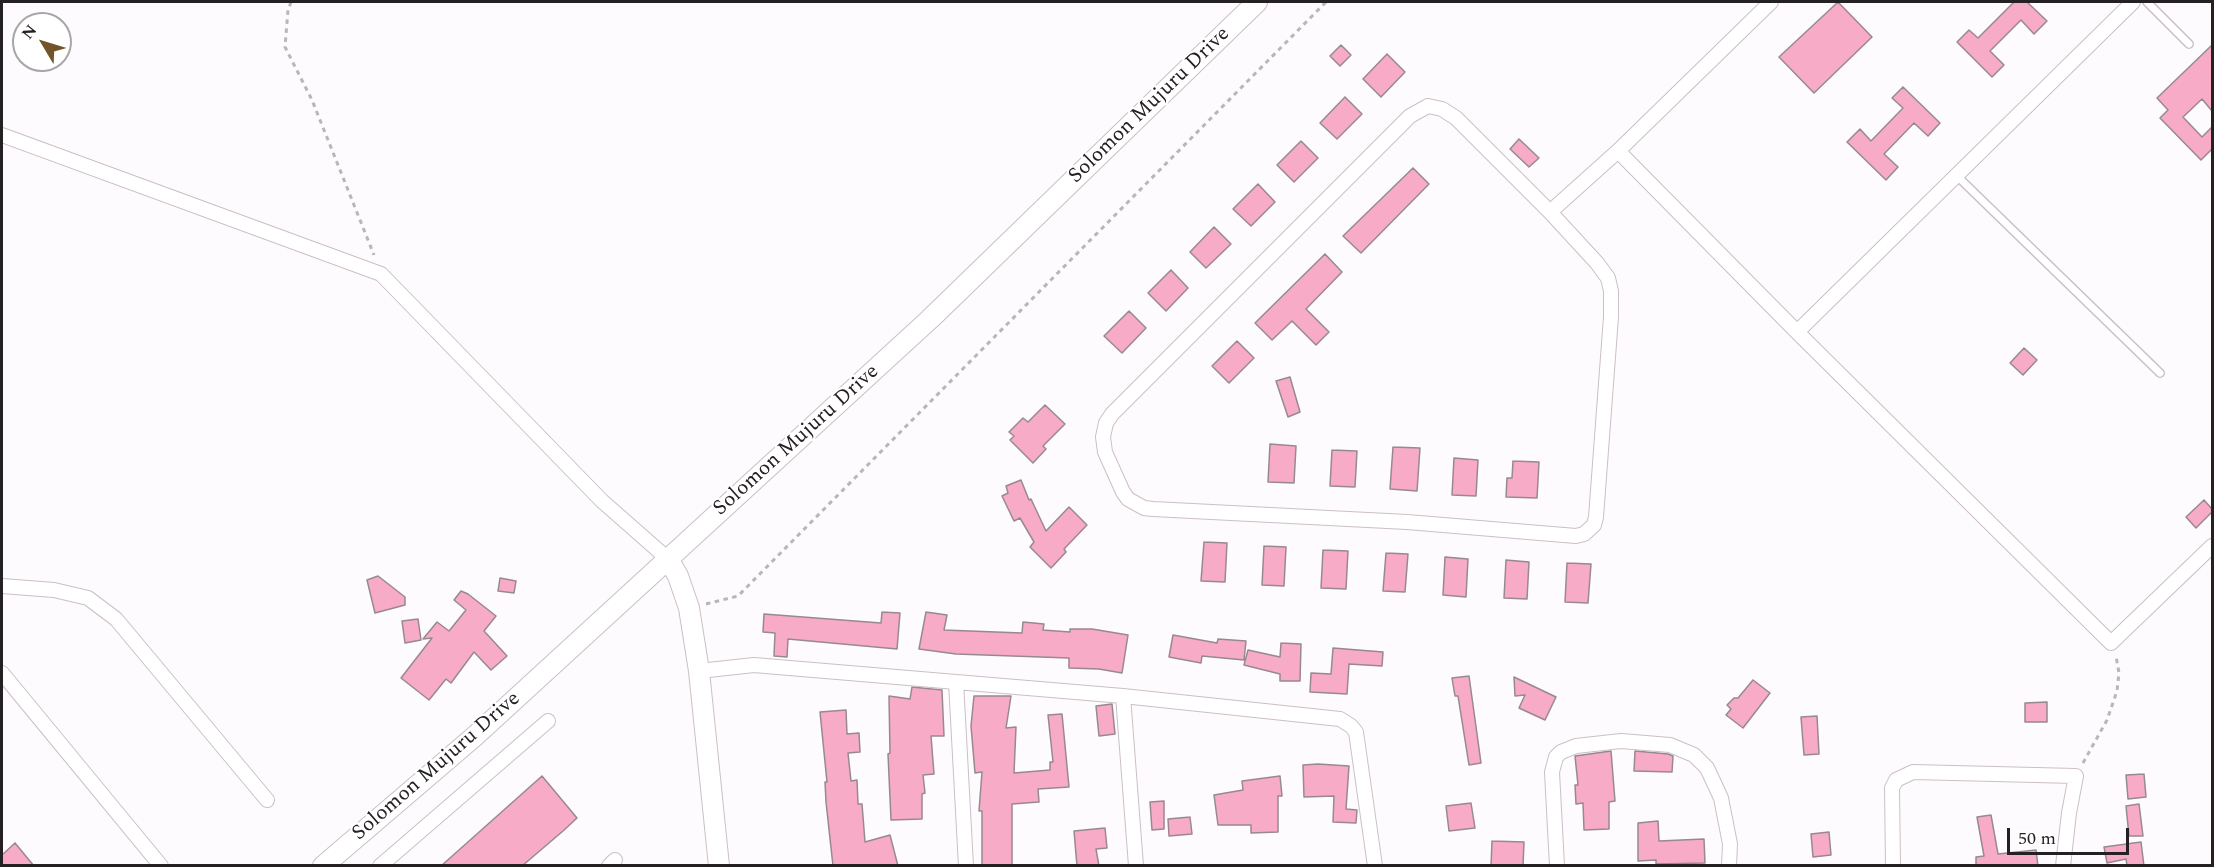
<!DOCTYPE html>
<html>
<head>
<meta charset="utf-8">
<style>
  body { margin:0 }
  #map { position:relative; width:2214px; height:867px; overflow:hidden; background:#fdfbfd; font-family:Spectral,serif }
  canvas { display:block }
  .frame { position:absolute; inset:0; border:3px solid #252023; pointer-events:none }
  .north { position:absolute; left:12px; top:12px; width:60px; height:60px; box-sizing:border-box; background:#fff; border:2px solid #a8a6a7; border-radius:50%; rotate:308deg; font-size:16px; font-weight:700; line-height:24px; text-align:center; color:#252023 }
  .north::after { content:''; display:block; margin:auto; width:21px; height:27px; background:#725428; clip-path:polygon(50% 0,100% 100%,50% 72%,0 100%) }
  .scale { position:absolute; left:2007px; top:828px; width:122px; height:27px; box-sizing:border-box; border:3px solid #252023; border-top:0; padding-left:8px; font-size:18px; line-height:21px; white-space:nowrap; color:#252023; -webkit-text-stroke:4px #fff; paint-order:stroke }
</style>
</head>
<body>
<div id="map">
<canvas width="2214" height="867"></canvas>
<div class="frame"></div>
<div class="north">N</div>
<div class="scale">50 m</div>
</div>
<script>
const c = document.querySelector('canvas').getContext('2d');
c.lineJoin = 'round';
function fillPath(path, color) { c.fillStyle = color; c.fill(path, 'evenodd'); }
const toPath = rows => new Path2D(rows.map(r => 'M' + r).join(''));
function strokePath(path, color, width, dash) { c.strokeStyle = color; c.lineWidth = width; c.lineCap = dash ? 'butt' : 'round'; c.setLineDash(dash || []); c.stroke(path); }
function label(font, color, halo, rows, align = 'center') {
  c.font = font + ' Spectral,serif'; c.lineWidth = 4.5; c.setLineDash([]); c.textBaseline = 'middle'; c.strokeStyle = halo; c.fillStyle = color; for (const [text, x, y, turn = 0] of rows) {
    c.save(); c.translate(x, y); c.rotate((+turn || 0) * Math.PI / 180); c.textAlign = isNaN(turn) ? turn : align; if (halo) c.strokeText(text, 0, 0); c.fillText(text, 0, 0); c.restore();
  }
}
const building = toPath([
  [1838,2,1872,37,1814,93,1779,57,1838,2],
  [2014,2,2027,2,2047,21,2034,34,2021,20,1990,51,2004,65,1992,77,1957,42,1969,30,1978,38,2014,2],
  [1341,45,1351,55,1340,66,1330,56,1341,45],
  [2212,45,2212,111,2202,99,2183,117,2202,137,2212,127,2212,149,2201,160,2160,118,2168,110,2157,98,2212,45],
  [1387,54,1405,72,1381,97,1363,79,1387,54],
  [1903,87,1940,123,1928,136,1914,123,1884,154,1898,167,1886,180,1847,142,1860,129,1871,141,1903,108,1892,98,1903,87],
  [1345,97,1362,114,1337,139,1320,123,1345,97],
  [1519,139,1539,158,1529,167,1510,149,1519,139],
  [1301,141,1318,158,1294,182,1277,165,1301,141],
  [1413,168,1429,184,1361,253,1343,236,1413,168],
  [1258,184,1275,202,1251,226,1233,209,1258,184],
  [1214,227,1231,244,1206,268,1190,252,1214,227],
  [1325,254,1342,272,1306,309,1329,332,1316,345,1292,321,1272,340,1255,323,1325,254],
  [1171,270,1188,288,1166,311,1148,293,1171,270],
  [1129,311,1146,328,1122,353,1104,336,1129,311],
  [1237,341,1254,358,1229,383,1212,366,1237,341],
  [2024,348,2037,360,2023,375,2010,363,2024,348],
  [1290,377,1300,412,1288,417,1276,381,1290,377],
  [1045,405,1065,424,1043,446,1046,449,1033,463,1010,440,1014,436,1009,432,1023,418,1028,422,1045,405],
  [1270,444,1296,446,1294,483,1268,482,1270,444],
  [1393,447,1420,448,1417,491,1390,489,1393,447],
  [1332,450,1357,451,1355,487,1330,486,1332,450],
  [1454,458,1478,460,1476,496,1452,495,1454,458],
  [1513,461,1539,462,1537,498,1506,497,1507,478,1512,478,1513,461],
  [1021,480,1029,500,1031,499,1046,531,1069,507,1087,525,1064,549,1066,552,1051,568,1030,547,1034,542,1020,518,1014,521,1002,496,1008,493,1006,486,1021,480],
  [2204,500,2212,509,2212,512,2196,528,2186,517,2204,500],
  [1204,542,1227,543,1225,582,1201,581,1204,542],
  [1264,546,1286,547,1284,586,1262,585,1264,546],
  [1323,550,1348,551,1346,589,1321,588,1323,550],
  [1386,553,1408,554,1405,592,1383,591,1386,553],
  [1445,557,1468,559,1466,597,1443,595,1445,557],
  [1506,560,1529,562,1527,599,1504,598,1506,560],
  [1567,563,1591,564,1588,603,1565,602,1567,563],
  [378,576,405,597,405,605,375,613,367,580,378,576],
  [500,578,516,581,514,593,498,591,500,578],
  [461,591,468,594,496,616,484,631,507,656,491,670,474,652,451,683,446,679,429,700,401,678,432,638,423,639,437,622,449,631,466,610,454,600,461,591],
  [882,612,900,613,897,649,788,639,787,657,774,656,775,633,763,632,764,614,881,623,882,612],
  [926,612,947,615,944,630,1022,633,1023,622,1044,624,1043,630,1070,632,1070,629,1092,629,1128,635,1122,673,1099,669,1069,668,1069,658,956,654,919,649,926,612],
  [418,619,421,640,405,643,402,621,418,619],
  [1173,635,1217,643,1218,639,1246,641,1244,660,1202,656,1201,663,1169,657,1173,635],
  [1281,643,1301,644,1300,681,1280,681,1280,674,1244,665,1248,650,1280,657,1281,643],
  [1333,648,1383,652,1382,666,1349,664,1347,694,1310,692,1311,673,1331,674,1333,648],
  [1469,676,1481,763,1469,765,1458,696,1455,696,1452,678,1469,676],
  [1514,677,1556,697,1545,720,1519,708,1525,695,1515,696,1514,677],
  [1753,680,1770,693,1743,728,1726,715,1731,709,1727,705,1734,698,1738,698,1753,680],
  [912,687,942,690,944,736,931,736,934,774,923,775,925,793,922,794,922,819,891,820,888,754,890,753,889,696,910,699,912,687],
  [974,696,1011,696,1006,728,1016,727,1014,773,1050,770,1050,762,1053,762,1048,715,1062,714,1069,787,1038,789,1039,802,1012,804,1012,866,982,866,982,811,979,811,982,772,975,773,971,726,974,696],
  [2047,702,2047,722,2025,722,2025,703,2047,702],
  [1112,704,1115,734,1099,736,1096,706,1112,704],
  [846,710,847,734,859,733,860,752,848,753,851,781,857,780,858,804,862,804,865,842,890,835,898,866,833,866,826,802,825,782,827,782,820,712,846,710],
  [1817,716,1819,754,1804,755,1801,717,1817,716],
  [1611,751,1615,801,1609,802,1609,829,1584,830,1583,803,1576,804,1575,785,1578,785,1575,756,1611,751],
  [1635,751,1668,754,1673,756,1672,772,1634,771,1635,751],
  [1318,764,1349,766,1346,809,1357,810,1356,823,1333,822,1334,796,1304,797,1303,765,1318,764],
  [2144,774,2146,797,2128,799,2126,775,2144,774],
  [542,776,577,818,563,831,522,866,441,866,542,776],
  [1280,776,1282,796,1278,796,1278,832,1251,833,1251,825,1218,825,1214,795,1243,790,1242,781,1280,776],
  [1164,801,1164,829,1152,830,1150,802,1164,801],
  [1471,803,1475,828,1449,831,1446,806,1471,803],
  [2139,804,2143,836,2129,836,2126,806,2139,804],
  [1991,815,1998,854,2036,850,2038,866,1976,866,1976,857,1984,856,1977,817,1991,815],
  [1190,817,1192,834,1169,836,1168,819,1190,817],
  [1658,821,1659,841,1704,839,1705,863,1656,864,1656,860,1638,861,1638,823,1658,821],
  [1105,828,1107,848,1096,849,1099,866,1077,866,1074,831,1105,828],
  [1829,832,1831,855,1813,857,1811,834,1829,832],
  [1492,841,1524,842,1523,866,1491,866,1492,841],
  [2141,842,2144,866,2127,866,2126,859,2107,863,2104,847,2141,842],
  [15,843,34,866,2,866,2,855,15,843]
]);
const path = toPath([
  [291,2,288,10,285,47,312,100,374,255],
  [706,604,738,596,1326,2],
  [2083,763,2107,720,2117,691,2119,673,2116,656]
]);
const lane = toPath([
  [2147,2,2189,44],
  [1956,175,2160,373]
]);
const street = toPath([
  [1428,106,1442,109,1456,118,1550,212,1597,263,1608,278,1611,291,1611,317,1596,517,1594,525,1584,534,1576,536,1407,522,1153,509,1144,508,1128,499,1123,492,1105,452,1103,437,1106,423,1112,414,1410,116,1428,106],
  [2,135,381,274,602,501,668,559],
  [1618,151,1797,332,2111,643,2212,546],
  [1550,212,1618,151,1771,2],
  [1797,332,2133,2],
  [2,586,54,590,88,598,116,619,267,800],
  [699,671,754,665,956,682,966,866],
  [2,673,161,866],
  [956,682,1123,696,1340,719,1351,726,1356,732,1375,866],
  [1123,696,1136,866],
  [380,866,548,721],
  [609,866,615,860],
  [1557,866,1552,772,1556,757,1561,752,1576,746,1621,741,1670,745,1694,755,1707,768,1721,798,1730,844,1729,866],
  [1893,866,1892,788,1896,780,1913,772,2076,776,2069,813,2063,866]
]);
const secondary = toPath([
  [668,559,678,576,689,608,699,671,719,866],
  [323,866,475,736,930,319,1257,2]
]);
const streetNames = [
  ["Solomon Mujuru Drive",1150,106,-44],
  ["Solomon Mujuru Drive",797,441,-42],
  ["Solomon Mujuru Drive",437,767,-41]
];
fillPath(building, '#f7abc7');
strokePath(building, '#98898e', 1.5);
strokePath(lane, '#cbbfc8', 10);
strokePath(street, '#cbbfc8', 16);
strokePath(secondary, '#cbbfc8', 22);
strokePath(path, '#b9b6b8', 3, [4.5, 4.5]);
strokePath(lane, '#fff', 7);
strokePath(street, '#fff', 14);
strokePath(secondary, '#fff', 20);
label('21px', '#252023', '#fff', streetNames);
</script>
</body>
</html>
